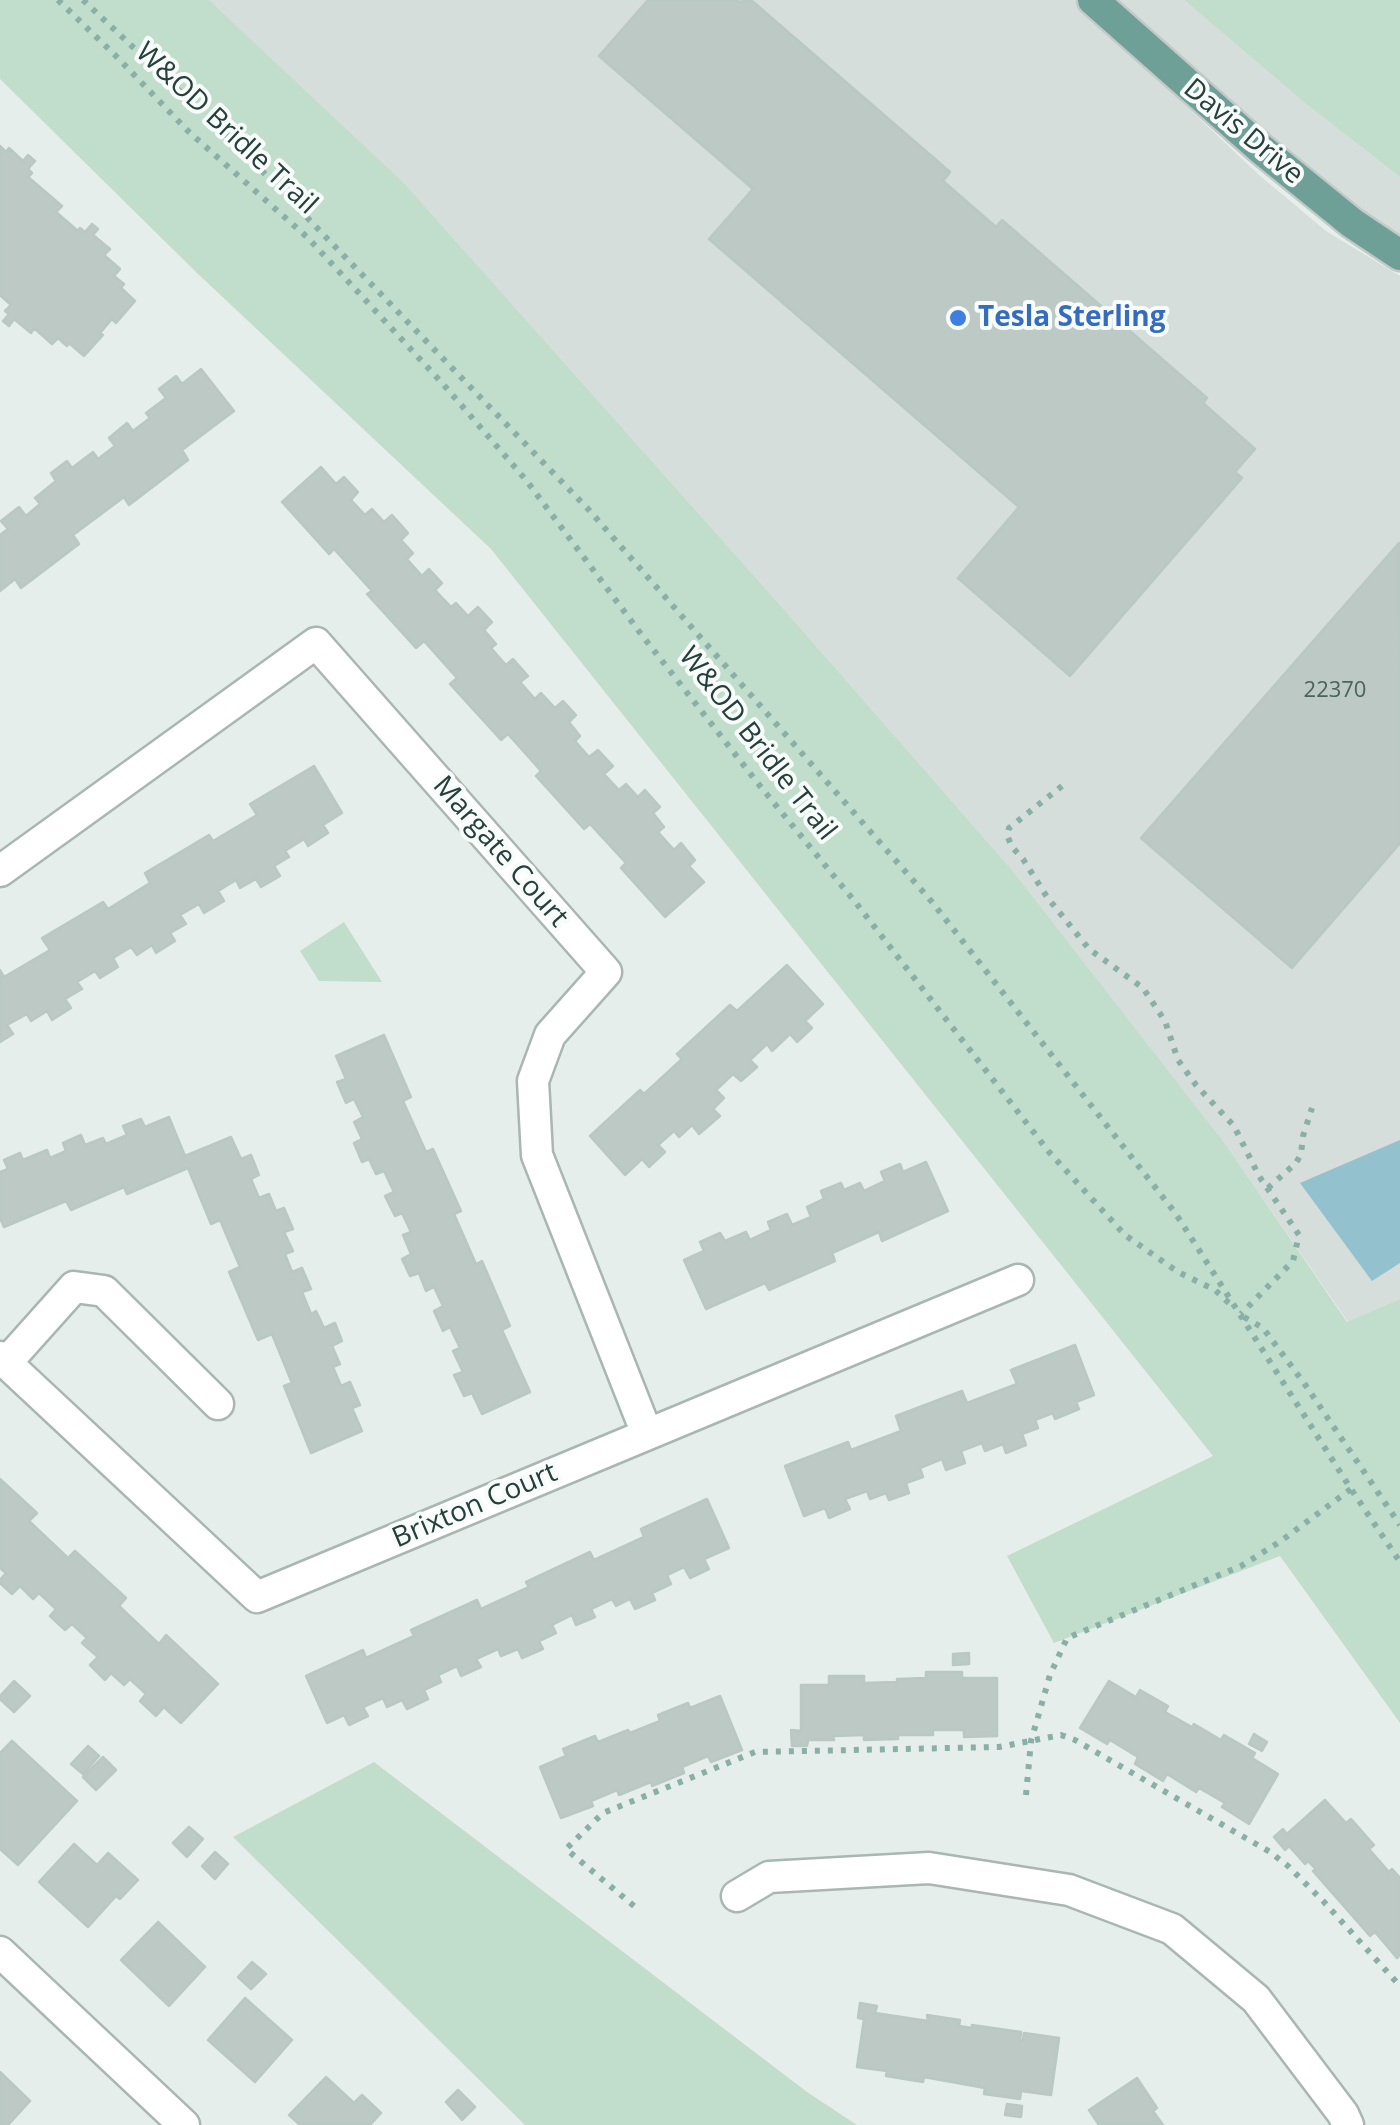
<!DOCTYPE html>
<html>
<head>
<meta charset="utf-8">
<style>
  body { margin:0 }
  canvas { display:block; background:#e6eeeb }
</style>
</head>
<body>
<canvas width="1400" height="2125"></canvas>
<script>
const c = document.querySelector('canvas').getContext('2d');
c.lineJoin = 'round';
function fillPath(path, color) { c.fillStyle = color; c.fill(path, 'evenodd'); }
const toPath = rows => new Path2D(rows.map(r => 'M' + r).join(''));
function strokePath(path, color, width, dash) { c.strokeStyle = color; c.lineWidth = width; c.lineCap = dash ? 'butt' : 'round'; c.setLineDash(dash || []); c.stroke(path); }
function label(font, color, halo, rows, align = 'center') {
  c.font = font + ' "Open Sans",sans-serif'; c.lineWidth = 8; c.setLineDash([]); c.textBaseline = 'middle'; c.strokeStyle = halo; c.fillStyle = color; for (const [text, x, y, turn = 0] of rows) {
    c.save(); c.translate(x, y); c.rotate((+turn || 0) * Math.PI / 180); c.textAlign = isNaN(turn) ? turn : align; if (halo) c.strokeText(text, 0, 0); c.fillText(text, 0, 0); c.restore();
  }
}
const built = toPath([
  [209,0,1074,0,1259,175,1326,231,1400,276,1400,1299,1348,1322,1226,1145,1012,870,780,605,404,183],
  [1093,0,1184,0,1305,103,1400,177,1400,255]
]);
const green = toPath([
  [0,0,209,0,404,183,780,605,1012,870,1226,1145,1347,1322,1400,1299,1400,1723,1280,1556,1054,1643,1007,1556,1213,1456,491,549,197,273,0,79],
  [1184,0,1400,0,1400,177,1305,103],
  [344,922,382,982,319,981,300,951],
  [374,1762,807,2092,857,2125,525,2125,233,1837]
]);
const water = toPath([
  [1400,1140,1400,1263,1372,1281,1300,1183]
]);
const building = toPath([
  [648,0,737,0,739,2,751,0,950,172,943,181,996,227,1002,220,1207,398,1203,403,1255,449,1235,472,1242,478,1070,676,958,578,1019,507,709,239,753,189,599,56,648,0],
  [0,146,6,152,9,148,23,161,28,155,35,161,28,169,32,173,28,177,62,206,56,212,78,231,80,228,85,232,92,224,98,229,93,235,110,249,104,255,120,269,114,276,124,284,121,288,135,301,116,323,112,319,100,333,103,335,84,356,69,343,67,346,58,338,52,344,34,328,31,333,14,319,9,326,3,321,9,314,5,311,11,305,0,295,0,146],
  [201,369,234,411,182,450,188,460,129,505,124,497,73,535,79,544,21,588,15,579,0,591,0,535,8,529,1,521,19,507,26,516,40,504,35,498,56,481,51,473,67,461,72,468,93,452,98,459,115,446,109,438,127,423,133,431,150,418,146,413,166,398,159,389,176,376,182,384,201,369],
  [321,467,336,484,344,477,358,492,351,500,365,515,372,509,384,522,392,515,408,533,401,540,413,553,407,559,422,576,429,569,442,583,435,590,451,607,456,603,468,616,478,607,492,622,484,630,496,644,491,648,506,665,513,659,528,676,520,682,535,699,541,693,555,708,563,701,576,715,569,722,580,736,575,741,589,757,598,750,613,766,604,774,619,790,626,784,638,797,645,790,660,807,653,813,664,827,658,832,674,850,681,843,695,860,689,866,704,882,665,917,621,868,626,863,590,824,584,829,536,776,541,771,508,734,501,740,450,684,457,678,424,641,416,648,367,594,372,591,334,549,329,554,282,502,321,467],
  [1399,543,1400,843,1292,968,1141,838,1399,543],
  [314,766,342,813,323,825,328,833,308,846,304,839,285,851,289,857,274,866,280,876,261,887,256,879,240,888,236,880,218,891,224,901,204,913,199,904,180,915,186,924,170,933,175,941,156,953,152,945,137,955,131,947,113,958,118,967,100,978,95,971,77,982,82,989,65,999,71,1008,52,1020,47,1011,31,1021,27,1014,7,1025,13,1034,0,1042,0,970,4,977,50,950,42,938,103,902,108,909,150,883,145,873,209,835,213,841,257,815,250,804,314,766],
  [787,965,823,1004,805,1021,812,1028,797,1042,790,1034,772,1051,767,1044,750,1060,757,1067,741,1081,733,1074,716,1090,724,1098,713,1109,720,1116,699,1134,692,1125,679,1137,674,1131,658,1145,665,1152,649,1167,642,1159,625,1175,590,1136,640,1090,644,1094,682,1059,677,1054,730,1005,737,1011,787,965],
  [384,1035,411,1097,403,1101,426,1152,433,1149,461,1211,454,1214,476,1264,482,1261,510,1326,502,1330,530,1392,482,1414,472,1393,464,1396,454,1375,463,1372,453,1351,460,1348,450,1327,443,1331,434,1311,443,1306,434,1287,426,1291,419,1273,410,1276,402,1259,411,1254,403,1235,411,1232,402,1213,395,1216,385,1196,394,1192,384,1171,376,1174,369,1159,362,1162,354,1143,362,1139,354,1122,363,1117,354,1099,346,1103,337,1082,346,1079,336,1056,384,1035],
  [169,1117,185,1156,231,1137,241,1159,251,1155,259,1175,251,1179,259,1198,269,1194,276,1211,284,1208,293,1229,284,1232,293,1251,285,1254,292,1272,302,1268,311,1289,302,1292,311,1314,316,1311,324,1328,335,1323,342,1341,332,1346,340,1364,333,1367,341,1386,350,1382,360,1405,352,1408,362,1431,311,1453,284,1386,292,1383,272,1334,258,1340,229,1272,240,1267,220,1220,211,1224,188,1168,127,1194,124,1187,71,1210,66,1201,4,1227,0,1218,0,1172,8,1169,4,1160,20,1153,23,1160,47,1150,50,1158,66,1151,63,1143,81,1135,85,1145,103,1138,106,1144,127,1135,123,1126,141,1119,145,1127,169,1117],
  [926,1162,948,1211,882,1241,879,1232,832,1253,835,1261,769,1290,765,1283,706,1309,684,1260,704,1251,700,1242,720,1233,725,1241,746,1232,750,1240,771,1230,768,1222,787,1214,792,1225,811,1217,807,1207,824,1199,821,1191,841,1183,844,1190,860,1183,864,1191,885,1181,881,1172,900,1164,903,1172,926,1162],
  [1075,1345,1094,1395,1076,1402,1079,1409,1055,1419,1053,1413,1035,1420,1038,1428,1022,1434,1026,1445,1006,1453,1003,1444,985,1451,982,1443,961,1451,965,1463,946,1470,942,1459,920,1468,923,1477,906,1483,909,1493,889,1500,886,1493,870,1499,867,1491,845,1499,850,1509,829,1518,825,1508,804,1516,785,1466,848,1442,851,1450,901,1431,896,1416,962,1391,967,1403,1017,1384,1011,1370,1075,1345],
  [0,1479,37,1513,29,1521,68,1558,75,1551,126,1598,119,1606,159,1644,166,1635,218,1684,181,1723,164,1707,156,1716,140,1701,146,1694,130,1679,124,1685,111,1673,105,1680,90,1665,98,1657,82,1643,87,1638,72,1624,65,1630,50,1616,56,1609,39,1593,33,1599,20,1586,12,1594,0,1583,0,1580,6,1573,0,1568,0,1479],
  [707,1499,729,1548,704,1559,709,1569,690,1578,684,1567,667,1575,671,1584,652,1593,655,1600,635,1609,630,1599,616,1606,612,1599,591,1609,595,1617,576,1625,572,1615,552,1625,556,1633,539,1641,543,1649,522,1658,518,1649,501,1656,498,1649,476,1659,481,1667,461,1676,457,1666,438,1675,441,1682,424,1690,428,1699,407,1709,402,1700,387,1707,383,1698,363,1707,368,1716,349,1725,344,1715,327,1723,306,1676,363,1650,366,1658,414,1636,411,1630,477,1600,481,1609,529,1587,526,1582,590,1552,594,1560,644,1537,641,1529,707,1499],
  [969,1653,969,1664,953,1665,953,1654,969,1653],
  [926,1672,962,1672,962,1678,997,1678,997,1736,964,1737,964,1730,933,1730,933,1735,898,1735,898,1739,864,1740,864,1735,833,1736,834,1740,808,1740,807,1746,792,1746,791,1730,801,1731,801,1685,829,1685,829,1676,864,1676,864,1683,897,1682,897,1679,926,1678,926,1672],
  [14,1681,30,1696,14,1712,0,1699,0,1696,14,1681],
  [1109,1681,1136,1697,1140,1690,1168,1706,1165,1712,1192,1727,1194,1724,1221,1740,1224,1735,1255,1753,1252,1758,1278,1774,1249,1824,1222,1807,1225,1803,1199,1788,1196,1792,1167,1774,1163,1781,1135,1764,1138,1757,1110,1740,1107,1744,1080,1728,1109,1681],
  [720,1696,742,1750,711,1762,708,1756,682,1767,684,1773,652,1786,651,1782,619,1795,617,1790,591,1801,593,1806,561,1818,540,1767,566,1756,563,1749,595,1736,598,1742,628,1730,630,1733,660,1721,658,1715,688,1703,690,1708,720,1696],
  [1254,1734,1267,1742,1262,1751,1249,1744,1254,1734],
  [12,1741,77,1801,18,1865,0,1849,0,1753,12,1741],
  [88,1746,99,1756,83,1774,71,1764,88,1746],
  [103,1757,116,1770,96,1790,83,1777,103,1757],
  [1325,1800,1346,1823,1351,1819,1374,1845,1369,1849,1389,1872,1392,1869,1400,1878,1400,1955,1397,1958,1375,1932,1370,1936,1313,1871,1316,1869,1308,1861,1305,1864,1289,1846,1285,1850,1274,1837,1283,1829,1287,1834,1325,1800],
  [189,1827,203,1839,187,1857,173,1843,189,1827],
  [74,1844,97,1865,108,1853,138,1880,120,1899,116,1896,88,1927,39,1882,74,1844],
  [215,1852,228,1864,215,1879,202,1866,215,1852],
  [158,1922,205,1967,169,2006,121,1960,158,1922],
  [252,1962,266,1974,251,1989,238,1977,252,1962],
  [245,1998,292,2040,255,2082,208,2040,245,1998],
  [860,2003,877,2006,875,2013,928,2021,927,2015,960,2020,959,2026,972,2028,972,2025,1021,2032,1020,2041,1023,2040,1024,2033,1059,2038,1051,2095,1021,2091,1020,2099,984,2094,985,2088,924,2077,923,2082,886,2076,887,2071,857,2067,864,2019,858,2018,860,2003],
  [0,2072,30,2101,8,2125,0,2125,0,2072],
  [326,2077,354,2103,362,2095,381,2113,370,2125,300,2125,289,2115,326,2077],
  [1137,2078,1157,2108,1153,2111,1163,2125,1099,2125,1089,2110,1137,2078],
  [458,2090,475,2107,462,2120,446,2102,458,2090],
  [1007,2104,1022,2106,1021,2117,1005,2115,1007,2104]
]);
const path = toPath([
  [58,0,115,55,188,131,308,238,443,384,526,480,641,634,760,786,856,903,1049,1152,1125,1235,1178,1272,1215,1290,1231,1305],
  [83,0,240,148,589,510,932,902,1176,1214,1351,1489,1400,1562],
  [1062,786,1009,828,1007,835,1012,847,1023,859,1047,897,1089,949,1143,988,1165,1021,1178,1060,1196,1085,1234,1126,1259,1176,1299,1235,1293,1261,1241,1314],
  [1268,1188,1296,1163,1301,1154,1303,1136,1312,1108],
  [1244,1317,1263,1328,1304,1383,1400,1525],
  [1026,1795,1031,1741,1050,1675,1067,1638,1241,1566,1281,1541,1351,1489],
  [634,1906,566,1849,603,1813,755,1752,999,1747,1061,1735,1075,1740,1270,1852,1288,1866,1324,1902,1400,1986]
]);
const minor = toPath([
  [0,871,316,643,606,972,550,1035,533,1081,537,1155,647,1434],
  [0,1357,257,1597,1018,1280],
  [6,1363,74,1287,104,1291,218,1404],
  [737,1896,769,1877,929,1868,1069,1890,1172,1929,1256,1999,1343,2114,1348,2125],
  [0,1952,184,2125]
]);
const major = toPath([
  [1093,0,1261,149,1352,223,1400,255]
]);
const markers = [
  [958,318,10,"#3f7fe0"]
];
const numberNames = [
  ["22370",1335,691]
];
const streetNames = [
  ["W&OD Bridle Trail",226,129,43],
  ["Davis Drive",1243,132,40],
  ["W&OD Bridle Trail",757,744,52],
  ["Margate Court",500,852,49],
  ["Brixton Court",475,1506,-23]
];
const shopNames = [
  ["Tesla Sterling",978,318]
];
fillPath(built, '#d5deda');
fillPath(green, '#c1ddcb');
fillPath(water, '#93c1ce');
fillPath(building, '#bcc9c4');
strokePath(building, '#b9c8c3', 2.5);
strokePath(minor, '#a9b6b2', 35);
strokePath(major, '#c2c9c8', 35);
strokePath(path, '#89afa6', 6, [5, 8]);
strokePath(minor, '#fff', 30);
strokePath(major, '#6ea097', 30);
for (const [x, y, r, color] of markers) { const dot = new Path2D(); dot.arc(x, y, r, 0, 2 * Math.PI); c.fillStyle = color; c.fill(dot); strokePath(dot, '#f7fbf9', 4); }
label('22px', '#4c625c', null, numberNames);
label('28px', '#263f3a', '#f7fbf9', streetNames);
label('bold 28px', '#366cbe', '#f7fbf9', shopNames, 'left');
</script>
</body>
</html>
